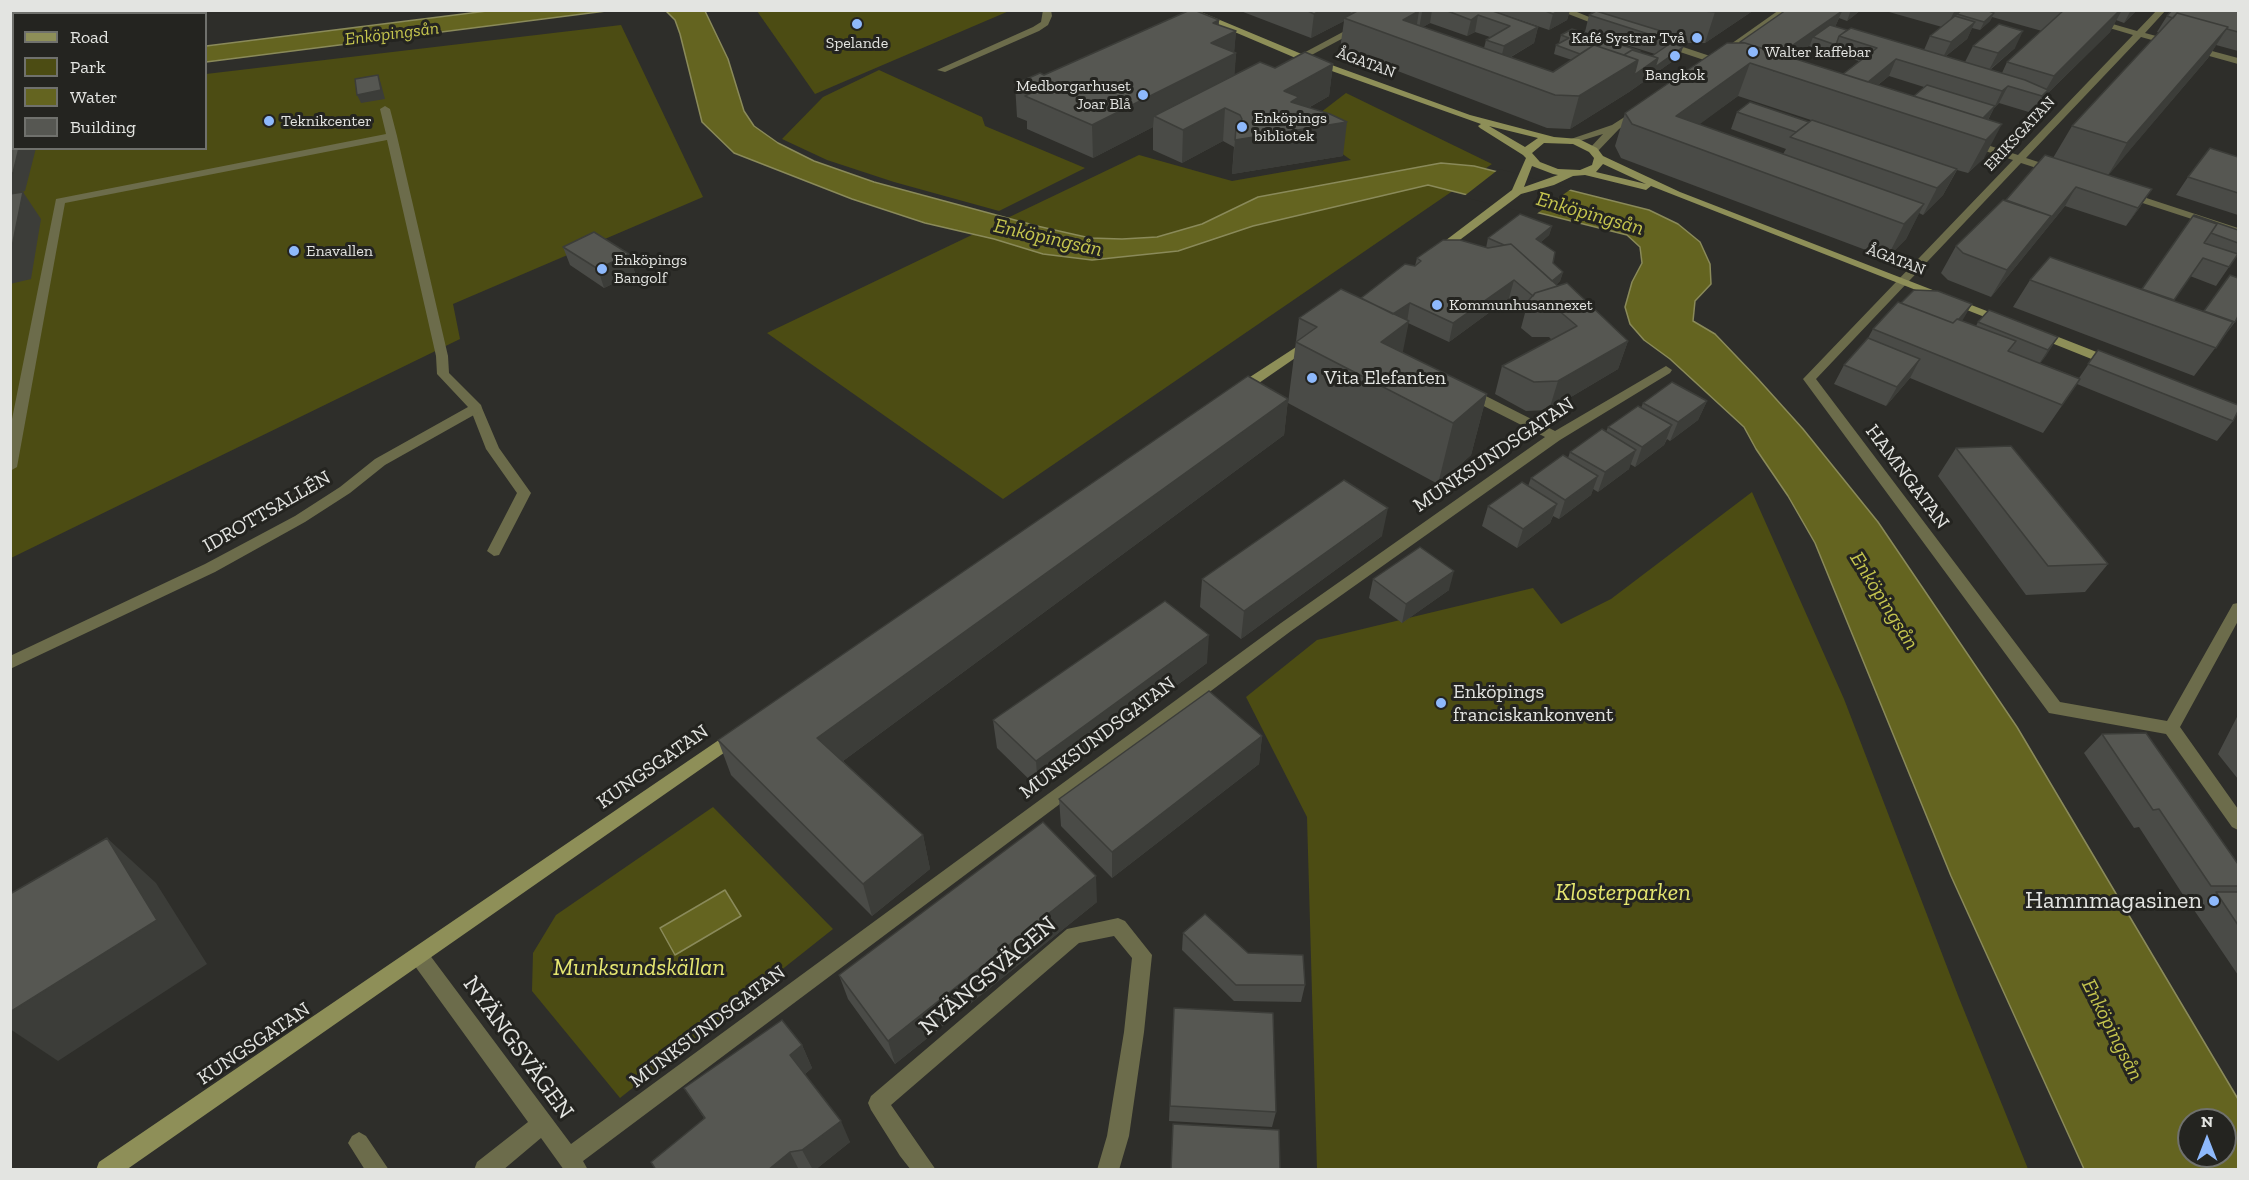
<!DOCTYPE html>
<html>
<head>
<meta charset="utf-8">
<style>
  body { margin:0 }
  #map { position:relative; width:2249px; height:1180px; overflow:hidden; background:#2e2e2a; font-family:"Zilla Slab",serif }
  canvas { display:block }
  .frame { position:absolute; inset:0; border:12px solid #e3e4e1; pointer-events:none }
  .legend { position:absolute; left:12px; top:12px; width:195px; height:138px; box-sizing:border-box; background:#242420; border:2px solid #70716d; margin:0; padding:8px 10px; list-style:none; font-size:18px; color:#e3e4e1 }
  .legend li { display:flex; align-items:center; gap:12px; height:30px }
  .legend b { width:30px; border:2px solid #70716d }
  .north { position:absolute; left:2177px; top:1108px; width:60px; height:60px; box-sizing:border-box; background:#242420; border:2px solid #70716d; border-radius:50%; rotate:0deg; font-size:16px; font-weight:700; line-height:24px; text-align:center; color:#e3e4e1 }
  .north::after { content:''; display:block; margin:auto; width:21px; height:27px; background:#8eb9fc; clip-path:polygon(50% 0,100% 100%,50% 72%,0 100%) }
</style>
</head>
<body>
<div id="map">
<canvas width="2249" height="1180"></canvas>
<div class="frame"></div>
<ul class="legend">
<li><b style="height:8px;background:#8e8f58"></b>Road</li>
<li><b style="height:16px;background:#4c4c13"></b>Park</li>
<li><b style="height:16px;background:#646420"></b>Water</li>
<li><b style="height:16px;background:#565752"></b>Building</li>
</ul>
<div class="north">N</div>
</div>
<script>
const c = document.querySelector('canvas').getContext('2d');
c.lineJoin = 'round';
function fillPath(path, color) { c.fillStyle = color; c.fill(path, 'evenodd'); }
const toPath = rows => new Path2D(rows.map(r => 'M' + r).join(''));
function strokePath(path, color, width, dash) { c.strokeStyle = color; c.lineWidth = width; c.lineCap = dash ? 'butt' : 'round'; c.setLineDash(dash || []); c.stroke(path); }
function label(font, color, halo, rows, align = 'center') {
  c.font = font + ' "Zilla Slab",serif'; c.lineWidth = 6; c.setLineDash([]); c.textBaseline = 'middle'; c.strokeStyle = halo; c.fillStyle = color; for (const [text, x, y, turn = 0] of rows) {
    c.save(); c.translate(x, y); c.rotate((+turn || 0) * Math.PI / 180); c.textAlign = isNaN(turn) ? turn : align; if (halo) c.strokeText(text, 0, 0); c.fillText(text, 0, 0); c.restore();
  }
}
const green = toPath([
  [757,11,1009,11,815,94],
  [621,25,703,197,453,304,460,339,11,558,11,96,13,96,14,148,206,148,206,74],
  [879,70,982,117,985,126,1085,168,999,211,894,182,827,160,782,139,823,97],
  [1346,93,1492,164,1003,499,767,333,1139,155,1232,181,1351,160,1303,126],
  [1752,492,1844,699,1959,998,2028,1169,1317,1169,1307,817,1246,697,1317,640,1533,588,1561,624,1611,599],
  [713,807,833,929,620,1098,532,991,533,953,556,915]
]);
const water = toPath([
  [495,10,606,11,206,62,206,46,495,10],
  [666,11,705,11,728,59,744,111,754,126,778,143,814,161,874,182,1037,226,1090,238,1122,239,1157,237,1202,224,1258,197,1441,163,1474,166,1649,210,1678,224,1700,242,1710,264,1711,284,1695,301,1693,321,1715,334,1758,379,1803,429,1878,522,2017,727,2238,1099,2238,1169,2084,1169,1951,876,1815,543,1788,496,1756,449,1744,427,1670,359,1644,340,1630,324,1625,307,1632,282,1642,263,1640,247,1627,235,1428,185,1253,226,1178,251,1092,260,1043,254,994,239,925,223,852,199,734,153,702,122,680,34,675,20,666,11],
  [2189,1120,2225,1120,2225,1156,2189,1156,2189,1120],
  [725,890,741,916,675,955,660,928,725,890]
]);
const pier = toPath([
  [1499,169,1515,173,1571,189,1535,215,1463,197]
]);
const lane = toPath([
  [1043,10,1051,10,1052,16,1048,25,1039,31,945,72,937,70,1033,27,1041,22,1043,10],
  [385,106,390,109,397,136,448,356,446,359,438,359,436,356,387,140,65,203,17,467,10,471,10,429,56,199,386,134,380,109,385,106],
  [476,404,482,408,499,448,531,493,499,555,494,556,487,551,517,493,486,449,470,408,476,404],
  [359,1132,366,1136,389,1170,365,1170,348,1143,352,1136,359,1132]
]);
const street = toPath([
  [10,10,196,10,192,13,10,14,10,10],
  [1384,10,1396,10,1304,59,1296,57,1384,10],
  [1558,10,1572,10,1609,25,1602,27,1558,10],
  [1779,10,1789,10,1727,55,1721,55,1721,51,1779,10],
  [2049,10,2064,10,2137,31,2157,10,2166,10,2145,33,2238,58,2238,64,2141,37,2026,158,2060,169,2060,173,2052,173,2021,163,1816,379,2060,702,2167,721,2233,604,2238,603,2238,621,2180,727,2238,809,2238,830,2232,827,2166,734,2049,713,1803,379,2013,160,1967,145,1967,141,1975,141,2018,155,2133,35,2049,10],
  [1665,41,1728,62,1730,64,1722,66,1662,46,1661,44,1665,41],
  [1634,111,1642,113,1619,129,1597,152,1588,150,1603,134,1570,144,1565,141,1612,125,1634,111],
  [2125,191,2238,228,2238,234,2121,196,2120,194,2125,191],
  [442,352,448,356,449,373,481,405,482,408,481,411,385,465,350,493,305,522,215,572,10,669,10,656,205,564,295,516,340,487,375,459,468,407,437,374,436,356,442,352],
  [1666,366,1672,370,1670,373,1560,440,1291,631,583,1161,588,1170,564,1170,541,1138,503,1170,474,1170,477,1162,528,1122,412,962,409,956,412,950,419,947,426,950,571,1144,1281,623,1545,437,1462,395,1461,392,1462,389,1472,389,1555,431,1666,366],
  [1118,918,1125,921,1152,955,1144,1032,1129,1136,1119,1170,1097,1170,1107,1136,1124,1032,1132,958,1114,936,1079,943,891,1105,936,1170,911,1170,900,1156,871,1110,868,1103,871,1096,1067,929,1118,918]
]);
const secondary = toPath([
  [1183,10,1196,10,1304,55,1470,115,1554,137,1579,139,1597,148,1603,156,1680,192,2010,320,2008,323,2000,323,1651,186,1646,190,1585,175,1573,176,1554,185,1521,194,1441,254,1433,254,1433,250,1512,190,1526,158,1523,155,1480,128,1478,126,1481,124,1298,59,1183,10],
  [1489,126,1538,138,1525,147,1489,126],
  [1544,143,1573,144,1589,152,1594,158,1592,165,1580,170,1558,169,1540,162,1532,153,1544,143],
  [1603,164,1646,184,1596,172,1603,164],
  [1532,166,1553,174,1558,175,1524,187,1532,166],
  [2038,329,2117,360,2119,363,2113,367,2109,366,2034,336,2032,333,2038,329],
  [1310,338,1316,342,1314,345,1243,394,1233,394,1232,391,1233,388,1310,338],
  [735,729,741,731,743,736,741,741,126,1170,96,1170,99,1162,735,729]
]);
const wall = toPath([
  [1238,10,1490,10,1538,27,1534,43,1511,57,1553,72,1572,60,1554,54,1556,45,1559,43,1561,35,1639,52,1652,56,1655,54,1585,32,1589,15,1593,13,1586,10,1754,10,1705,43,1685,43,1672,39,1671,43,1680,56,1629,92,1570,129,1547,128,1340,49,1344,21,1311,38],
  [1430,23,1467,36,1475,32,1490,37,1486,40,1484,48,1423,27],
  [1490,10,1570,10,1567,20,1549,30],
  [1786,10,1861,10,1847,21,1839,18,1835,27,1924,50,1930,36,1942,27,1882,10,1959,10,1957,14,1962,10,2137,10,2124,23,2116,20,2110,32,2045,96,2039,108,2032,113,1999,103,1994,108,1988,120,1984,158,1968,173,1957,170,1943,195,1923,215,1919,213,1906,239,1887,258,1621,158,1615,146,1625,113,1739,43],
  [1992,17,2042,31,2007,62,2002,73,1990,70,2015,48,1973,46,1965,62,1946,56,1967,39,1972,28,1980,30,1990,21],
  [1810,45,1809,46,1859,61,1843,74,1792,58],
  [1889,76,1924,87,1914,96,1878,85],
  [1738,96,1811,120,1809,122,1737,112,1731,129,1786,149,1783,154,1699,124],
  [2238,10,2238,51,2216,45,2208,58,2108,175,2152,189,2140,207,2126,226,2065,206,1991,297,1948,280,1941,273,1956,246,2053,158,2072,126,2159,33,2157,32,2167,16],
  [1219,20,1218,25,1236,31,1234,52,1236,53,1234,75,1275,68,1333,64,1329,96,1310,107,1343,156,1232,174,1234,147,1223,141,1182,163,1153,150,1153,127,1093,158,1027,129,1027,121,1017,117,1015,84],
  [2238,157,2238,215,2176,195,2188,177],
  [2193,216,2238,230,2238,251,2229,267,2216,286,2190,276,2173,301,2203,312,2230,275,2235,322,2194,376,2013,307,2030,280,2142,290],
  [1552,226,1549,235,1541,242,1553,263,1563,272,1560,281,1556,285,1628,341,1618,369,1549,410,1526,411,1495,394,1502,366,1552,340,1549,337,1532,337,1521,328,1525,313,1509,298,1449,342,1408,323,1402,352,1487,394,1471,455,1438,484,1288,403,1299,318,1361,298,1415,266,1417,258,1486,248,1488,238],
  [563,247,629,254,635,273,604,288,570,265],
  [1901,303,1962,321,1976,326,1978,322,2058,337,2040,363,2079,378,2098,350,2233,421,2217,441,2077,384,2043,433,1910,378,1886,406,1834,384,1844,365,1868,338,1873,329],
  [1288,399,1284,435,843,761,923,835,930,869,872,916,731,775,718,740],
  [1707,401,1698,420,1670,441,1667,439,1664,445,1635,467,1630,464,1629,469,1598,492,1593,489,1591,495,1559,519,1553,516,1550,523,1517,548,1482,526,1488,506,1528,486,1531,478,1568,458,1570,452,1606,432,1608,427,1641,408,1643,403],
  [1956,448,2108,564,2085,592,2026,595,1938,476],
  [1382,536,1241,639,1200,607,1202,579],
  [1373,579,1449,590,1402,623,1369,598],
  [1207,663,1038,788,997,748,993,720],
  [2238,715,2238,779,2218,754],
  [2102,734,2238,864,2238,975,2194,910,2201,904,2189,904,2139,827,2134,828,2084,753],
  [1262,736,1259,764,1112,878,1061,826,1059,799],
  [1097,902,895,1064,848,999,839,975],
  [1183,933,1248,953,1305,985,1301,1002,1234,1001,1182,950],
  [1174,1008,1276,1112,1272,1127,1169,1121],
  [802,1045,812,1068,805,1074,850,1142,815,1170,656,1170,704,1118,684,1088]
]);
const shadedWall = toPath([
  [1320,10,1351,10,1350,18,1344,18,1344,21,1311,38,1314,14],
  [1425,10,1432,10,1430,23,1419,29,1422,12],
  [1559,10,1570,10,1567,20,1549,30,1553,14],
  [1718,10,1754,10,1705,43,1715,12],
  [1851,10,1861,10,1847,21],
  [1956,10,1959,10,1953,23,1946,28,1954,12],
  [2120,10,2122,10,2110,32,2045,96,2039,108,2032,113,2054,76],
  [2131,10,2137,10,2124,23],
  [1419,11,1414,43,1403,20],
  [1842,11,1835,27,1813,37,1810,45,1773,72,1779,55],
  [1994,13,1990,21,1980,30,1984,22],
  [1478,15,1475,32,1467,36,1471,20],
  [1219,20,1218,40,1236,31,1234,54,1236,53,1234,85,1154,116,1153,127,1093,158,1092,125,1213,23],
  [1975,22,1967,39,1942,59,1951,42],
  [1538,27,1534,43,1500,63,1504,46],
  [2228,27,2208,58,2107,177,2127,143],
  [2023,31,2015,48,1989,70,1998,53],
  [1674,35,1668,52,1661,57,1667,40],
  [1683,47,1680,56,1653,75,1655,67],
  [1658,58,1653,75,1629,92,1570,129,1579,96,1638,60],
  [1896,59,1889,76,1860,99,1868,82],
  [1750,63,1738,96,1677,141,1676,116],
  [1333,64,1329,96,1297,114,1347,122,1343,156,1232,174,1235,140,1284,91],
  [378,75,381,84,385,99,361,103,357,95],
  [2008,86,1999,103,1994,108,1986,123,1983,118,1995,106,2002,91],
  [1225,108,1223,141,1182,163,1183,130],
  [2002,124,1984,158,1968,173,1986,140],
  [19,148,36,148,25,191,10,194,10,173],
  [1957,169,1943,195,1923,215,1937,188],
  [2076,187,2065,206,1991,297,2007,270,2051,216],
  [2152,189,2140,207,2126,226,2138,208],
  [23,192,41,219,31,279,10,284,10,252],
  [1924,204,1906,239,1887,258,1904,224],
  [1552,226,1549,235,1534,248,1536,239],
  [629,254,635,273,604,288,598,269],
  [1563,272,1560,281,1544,295,1547,286],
  [1514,280,1509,298,1449,342,1453,323],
  [1410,303,1407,322,1387,318],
  [1972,304,1961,323,1948,332],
  [1409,321,1397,381,1381,342],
  [2058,337,2046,356,2036,369,2048,350],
  [1628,341,1618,369,1549,410,1558,381],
  [1920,359,1910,378,1886,406,1897,387],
  [1487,394,1471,455,1438,484,1453,423],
  [1288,399,1284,435,828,772,817,738],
  [1707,401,1698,420,1670,441,1678,422],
  [1672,425,1664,445,1635,467,1642,447],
  [1636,450,1629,469,1598,492,1605,472],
  [1598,476,1591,495,1559,519,1565,500],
  [1557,504,1550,523,1517,548,1523,529],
  [1388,508,1382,536,1241,639,1244,611],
  [1454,571,1449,590,1402,623,1406,604],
  [1209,635,1207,663,1038,788,1036,761],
  [1262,736,1259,764,1112,878,1112,852],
  [923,835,930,869,872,916,863,884],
  [107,838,156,883,207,964,58,1061,10,1029,10,1012],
  [1096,876,1097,902,895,1064,888,1041],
  [802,1045,812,1068,801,1077,790,1055],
  [841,1121,850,1142,815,1170,813,1170,802,1150],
  [790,1152,799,1170,768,1170]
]);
const building = toPath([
  [1190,10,1194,10,1219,20,1213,23,1236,31,1211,43,1236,53,1092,125,1025,96,1033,92,1015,84,1040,73,1044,75,1190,10],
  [1306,10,1320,10,1314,14,1306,10],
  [1359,10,1417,10,1419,11,1403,20,1553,72,1594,45,1638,60,1579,96,1555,95,1344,18,1359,10],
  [1445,10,1490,10,1538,27,1504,46,1486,40,1510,26,1478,15,1471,20,1445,10],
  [1543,10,1559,10,1553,14,1543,10],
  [1692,10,1718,10,1715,12,1692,10],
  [1786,10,1842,10,1842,11,1780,54,1745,43,1740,42,1786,10],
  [1962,10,1986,10,1994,13,1984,22,1957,14,1962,10],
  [2064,10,2120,10,2054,76,2007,62,2064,10],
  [2172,10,2238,10,2238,32,2227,29,2228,27,2177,13,2173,18,2167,16,2172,10],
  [1596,11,1674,35,1667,40,1589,15,1596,11],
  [2177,13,2228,27,2127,143,2072,126,2177,13],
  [1955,16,1975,22,1951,42,1930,36,1955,16],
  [1999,24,2023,31,1998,53,1973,46,1999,24],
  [1830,25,1847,30,1839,36,1836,45,1813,37,1830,25],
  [1851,28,2025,80,2048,90,2042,96,2008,86,2002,91,1896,59,1868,82,1843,74,1877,48,1839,36,1851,28],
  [1572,29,1640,51,1632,50,1624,55,1594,45,1580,54,1556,45,1569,38,1561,35,1572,29],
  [1671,43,1683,47,1655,67,1658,58,1652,56,1671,43],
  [1727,43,1745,43,2002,124,1986,140,1750,63,1676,116,1924,204,1904,224,1632,124,1625,113,1727,43],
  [1632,50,1658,58,1634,75,1638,60,1624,55,1632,50],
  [1305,52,1333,64,1284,91,1299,97,1291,102,1330,114,1347,122,1235,140,1236,128,1242,119,1240,115,1225,108,1183,130,1154,116,1260,62,1275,68,1305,52],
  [378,75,381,90,357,95,355,79,378,75],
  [1927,85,1995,106,1983,118,1914,96,1927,85],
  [1750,102,1809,122,1796,132,1737,112,1750,102],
  [10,118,14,118,14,148,19,148,13,173,10,173,10,118],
  [1812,120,1957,169,1937,188,1790,137,1812,120],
  [2210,148,2238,157,2238,193,2188,177,2210,148],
  [2045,155,2152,189,2138,208,2076,187,2046,224,2051,216,2006,200,2045,155],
  [23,192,11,252,10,252,10,194,23,192],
  [2003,200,2051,216,2007,270,1963,253,1956,246,2003,200],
  [1520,214,1552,226,1536,239,1555,252,1553,263,1563,272,1552,281,1511,244,1504,245,1488,238,1520,214],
  [2194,215,2238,230,2238,243,2211,233,2217,224,2193,216,2194,215],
  [2193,216,2217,224,2204,243,2238,254,2229,267,2203,258,2174,300,2142,289,2193,216],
  [594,232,629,254,598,269,563,247,594,232],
  [1443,240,1460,240,1488,248,1511,244,1558,286,1535,293,1533,296,1514,280,1453,323,1410,303,1393,314,1361,298,1405,264,1415,266,1421,261,1417,258,1443,240],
  [2050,257,2233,322,2216,348,2030,280,2050,257],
  [2230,275,2238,278,2238,316,2235,322,2204,311,2230,275],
  [1567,283,1628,341,1558,381,1534,382,1502,366,1577,326,1557,309,1540,310,1529,300,1535,293,1567,283],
  [1341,289,1409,321,1381,342,1487,394,1453,423,1296,342,1317,327,1299,318,1341,289],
  [1914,290,1938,291,1972,304,1959,319,1957,319,1953,323,1901,303,1914,290],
  [1898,302,1953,323,1957,319,2016,341,2008,351,2080,379,2062,405,1873,329,1898,302],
  [1989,310,2058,337,2048,350,1978,322,1989,310],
  [1868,338,1920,359,1897,387,1844,365,1868,338],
  [2098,350,2238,405,2238,411,2233,421,2088,364,2098,350],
  [1248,376,1288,399,817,738,923,835,863,884,718,740,1248,376],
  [1672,382,1707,401,1678,422,1643,403,1672,382],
  [1638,406,1672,425,1642,447,1608,427,1638,406],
  [1602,429,1636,450,1605,472,1570,452,1602,429],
  [2011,446,2108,564,2048,566,1956,448,2011,446],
  [1563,455,1598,476,1565,500,1531,478,1563,455],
  [1344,480,1388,508,1244,611,1202,579,1344,480],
  [1522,482,1557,504,1523,529,1488,506,1522,482],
  [1420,547,1454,571,1406,604,1373,579,1420,547],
  [1165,601,1209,635,1036,761,993,720,1165,601],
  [1209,691,1262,736,1112,852,1059,799,1209,691],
  [2146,733,2238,864,2238,886,2211,886,2159,809,2153,810,2102,734,2146,733],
  [1043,822,1096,876,888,1041,839,975,1043,822],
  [107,838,157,920,10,1012,10,894,107,838],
  [2216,892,2238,892,2238,925,2216,892],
  [1205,914,1248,953,1303,955,1305,985,1236,985,1183,933,1205,914],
  [1174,1008,1273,1013,1276,1112,1170,1106,1174,1008],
  [782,1020,802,1045,790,1055,841,1121,802,1150,790,1152,768,1170,656,1170,651,1162,705,1118,684,1088,782,1020],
  [1173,1124,1279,1130,1280,1170,1171,1170,1173,1124]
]);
const markers = [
  [857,24,6,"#8eb9fc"],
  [1697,38,6,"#8eb9fc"],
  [1753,52,6,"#8eb9fc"],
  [1675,56,6,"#8eb9fc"],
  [1143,95,6,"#8eb9fc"],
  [269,121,6,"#8eb9fc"],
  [1242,127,6,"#8eb9fc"],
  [294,251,6,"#8eb9fc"],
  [602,269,6,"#8eb9fc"],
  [1437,305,6,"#8eb9fc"],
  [1312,378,6,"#8eb9fc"],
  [1441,703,6,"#8eb9fc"],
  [2214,901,6,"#8eb9fc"]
];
const farPoinames = [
  ["Kafé Systrar Två",1685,38,"right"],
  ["Spelande",857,43,"center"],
  ["Walter kaffebar",1765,52],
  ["Bangkok",1675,75,"center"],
  ["Medborgarhuset",1131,86,"right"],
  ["Joar Blå",1131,104,"right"],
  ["Enköpings",1254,118],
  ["bibliotek",1254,136],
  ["Teknikcenter",281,121],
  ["Enavallen",306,251],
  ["Enköpings",614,260],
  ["Bangolf",614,278],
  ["Kommunhusannexet",1449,305]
];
const farStreetnames = [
  ["ÅGATAN",1366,63,20],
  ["ERIKSGATAN",2020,134,-47],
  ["ÅGATAN",1896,260,21]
];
const farWaternames = [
  ["Enköpingsån",392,34,-7]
];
const poiNames = [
  ["Vita Elefanten",1324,378],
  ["Enköpings",1453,692],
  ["franciskankonvent",1453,715]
];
const streetNames = [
  ["MUNKSUNDSGATAN",1494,455,-34],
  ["HAMNGATAN",1907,477,53],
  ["IDROTTSALLÉN",267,512,-30],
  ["MUNKSUNDSGATAN",1098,738,-37],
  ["KUNGSGATAN",653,767,-35],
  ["MUNKSUNDSGATAN",708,1027,-37],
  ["KUNGSGATAN",254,1044,-34]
];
const waterNames = [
  ["Enköpingsån",1590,214,16],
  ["Enköpingsån",1048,238,13],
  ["Enköpingsån",1884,601,58],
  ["Enköpingsån",2112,1030,63]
];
const nearParknames = [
  ["Klosterparken",1623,893],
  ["Munksundskällan",639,968]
];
const nearPoinames = [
  ["Hamnmagasinen",2202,901]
];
const nearStreetnames = [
  ["NYÄNGSVÄGEN",988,976,-40],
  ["NYÄNGSVÄGEN",518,1048,54]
];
fillPath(green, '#4c4c13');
fillPath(water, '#646420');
strokePath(water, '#8a8a5a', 1.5);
fillPath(pier, '#2e2e2a');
fillPath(lane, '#6c6c4b');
fillPath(street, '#6c6c4b');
fillPath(secondary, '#8e8f58');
fillPath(wall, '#4a4b47');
fillPath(shadedWall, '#3c3d39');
fillPath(building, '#565752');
strokePath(building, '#3c3d39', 1.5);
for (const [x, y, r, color] of markers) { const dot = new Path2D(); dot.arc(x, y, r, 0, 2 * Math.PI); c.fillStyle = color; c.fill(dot); strokePath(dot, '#242420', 2); }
label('16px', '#e3e4e1', '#242420', farPoinames, 'left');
label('16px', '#e3e4e1', '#242420', farStreetnames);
label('italic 18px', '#c5c54e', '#242420', farWaternames);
label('20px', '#e3e4e1', '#242420', poiNames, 'left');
label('20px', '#e3e4e1', '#242420', streetNames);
label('italic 21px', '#c5c54e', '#242420', waterNames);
label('italic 24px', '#e5e670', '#242420', nearParknames);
label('24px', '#e3e4e1', '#242420', nearPoinames, 'right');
label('24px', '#e3e4e1', '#242420', nearStreetnames);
</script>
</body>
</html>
